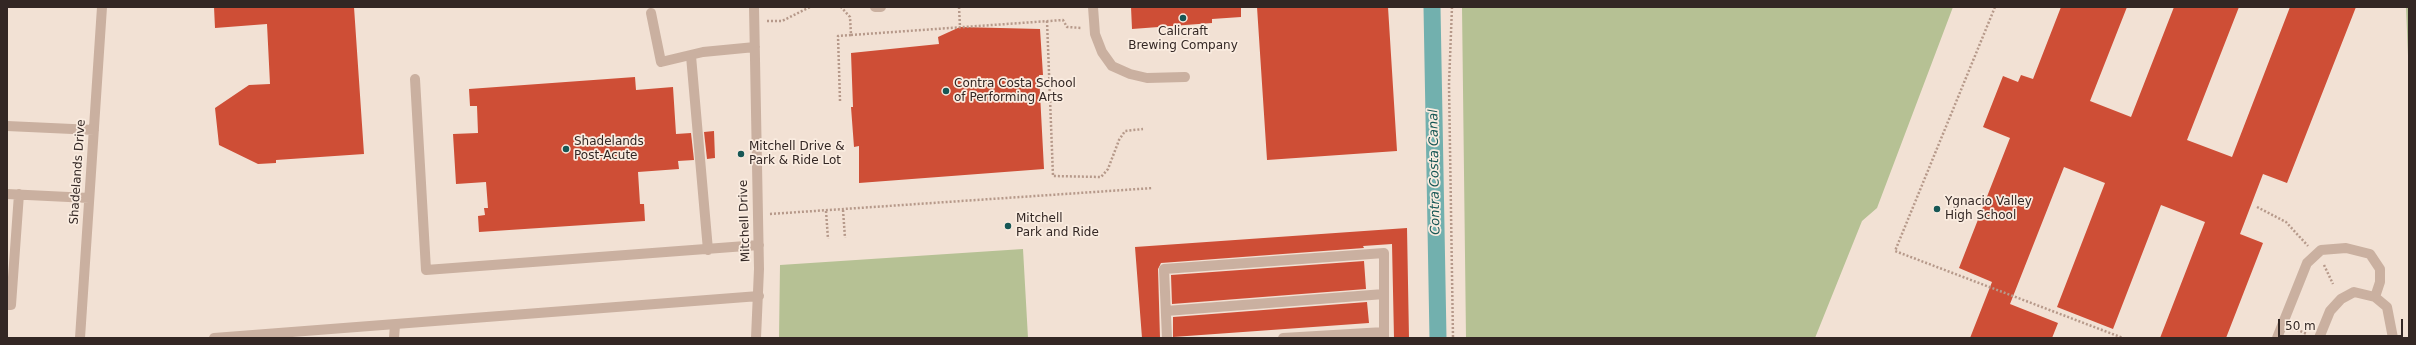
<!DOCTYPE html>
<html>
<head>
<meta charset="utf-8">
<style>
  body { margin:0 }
  #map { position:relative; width:2416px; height:345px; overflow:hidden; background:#f2e1d4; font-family:"DejaVu Sans",sans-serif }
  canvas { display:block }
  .frame { position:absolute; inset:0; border:8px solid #332724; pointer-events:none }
  .scale { position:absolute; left:2278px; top:319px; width:125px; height:18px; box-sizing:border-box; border:2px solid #332724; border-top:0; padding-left:5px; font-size:12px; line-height:14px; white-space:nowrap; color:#332724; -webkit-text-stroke:3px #faece0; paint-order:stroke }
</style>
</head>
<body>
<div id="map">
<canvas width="2416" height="345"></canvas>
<div class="frame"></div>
<div class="scale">50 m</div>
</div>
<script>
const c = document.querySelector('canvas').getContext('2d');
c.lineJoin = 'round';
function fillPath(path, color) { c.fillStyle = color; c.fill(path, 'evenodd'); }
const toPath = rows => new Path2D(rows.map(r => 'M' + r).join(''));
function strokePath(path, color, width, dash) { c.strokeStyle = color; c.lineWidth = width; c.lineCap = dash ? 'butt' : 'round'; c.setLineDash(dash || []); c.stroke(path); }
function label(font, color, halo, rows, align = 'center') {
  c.font = font + ' "DejaVu Sans",sans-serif'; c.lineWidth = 3.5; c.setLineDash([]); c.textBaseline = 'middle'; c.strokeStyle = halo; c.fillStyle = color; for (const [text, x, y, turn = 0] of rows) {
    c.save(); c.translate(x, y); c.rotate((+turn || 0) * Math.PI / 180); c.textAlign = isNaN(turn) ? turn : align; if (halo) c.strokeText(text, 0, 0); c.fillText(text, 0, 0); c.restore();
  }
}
const green = toPath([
  [1462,7,1953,7,1877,208,1862,221,1815,338,1466,338],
  [2406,7,2409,7,2409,80],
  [1023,249,1028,338,779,338,780,265]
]);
const canal = toPath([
  [1432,7,1438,338]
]);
const building = toPath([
  [214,7,354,7,364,154,276,160,276,163,258,164,219,145,215,108,249,85,270,84,267,24,215,28],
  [1131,7,1241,7,1241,17,1212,19,1212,23,1132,29],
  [1257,7,1388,7,1397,151,1267,160],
  [2061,7,2127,7,2090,101,2131,117,2174,7,2239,7,2187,140,2232,157,2290,7,2356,7,2287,183,2263,174,2240,234,2263,243,2226,338,2160,338,2205,222,2161,205,2113,329,2057,307,2105,183,2064,167,2010,304,2058,323,2052,338,1970,338,1992,282,1959,268,2010,138,1983,127,2003,76,2018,82,2021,75,2033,79],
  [960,27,1040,29,1043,75,1039,75,1044,169,859,183,859,146,854,147,851,107,853,107,851,53,939,44,938,37],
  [635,77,636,90,673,87,676,134,691,133,694,160,678,161,679,169,638,172,640,204,644,204,645,221,479,232,478,216,485,215,484,208,488,208,486,182,456,184,453,134,478,133,477,106,470,106,469,89],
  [714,131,715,158,707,159,704,132],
  [1407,228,1409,338,1394,338,1392,244,1363,246,1364,248,1161,263,1158,269,1160,338,1142,338,1135,247],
  [1364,261,1366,289,1172,304,1171,275],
  [1367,302,1369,323,1173,337,1173,317]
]);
const path = toPath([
  [959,7,960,27],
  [1452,7,1449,84,1453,338],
  [1995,7,1895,251,2123,338],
  [767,21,782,21,810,7],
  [1047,21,1053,176,1101,177,1108,169,1119,140,1125,131,1143,129],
  [851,35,1063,20,1067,27,1082,28],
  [840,101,838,36,851,35,850,17,841,7],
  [2257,207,2286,222,2308,246],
  [843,210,845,238],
  [826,211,828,239],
  [770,214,1153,188],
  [2324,265,2333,284],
  [2293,328,2307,334]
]);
const minor = toPath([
  [754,7,759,269,756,338],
  [875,7,881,7],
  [1093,7,1095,34,1102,52,1112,66,1130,74,1147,78,1185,77],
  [651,13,661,62,703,52,755,47],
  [691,56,708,250],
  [415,79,426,270,759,245],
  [7,126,94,130],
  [7,194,89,198],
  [7,305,11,305,19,194],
  [1166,311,1384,294],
  [80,338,102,7],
  [214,338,759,296],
  [394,338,395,325],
  [1167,338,1164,269,1384,253,1384,338],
  [1283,338,1384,332],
  [2277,338,2307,263,2321,250,2346,248,2370,254,2380,269,2380,282,2375,297],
  [2319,338,2330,311,2341,299,2354,292,2375,297,2387,307,2393,338]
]);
const markers = [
  [1183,18,4,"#175755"],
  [946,91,4,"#175755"],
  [566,149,4,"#175755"],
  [741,154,4,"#175755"],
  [1937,209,4,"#175755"],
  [1008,226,4,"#175755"]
];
const poiNames = [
  ["Calicraft",1183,32,"center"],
  ["Brewing Company",1183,46,"center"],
  ["Contra Costa School",954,84],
  ["of Performing Arts",954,98],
  ["Shadelands",574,142],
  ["Post-Acute",574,156],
  ["Mitchell Drive &",749,147],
  ["Park & Ride Lot",749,161],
  ["Ygnacio Valley",1945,202],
  ["High School",1945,216],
  ["Mitchell",1016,219],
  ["Park and Ride",1016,233]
];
const streetNames = [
  ["Shadelands Drive",78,172,-86],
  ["Mitchell Drive",745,221,-92]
];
const waterNames = [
  ["Contra Costa Canal",1435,172,-91]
];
fillPath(green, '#b6c194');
strokePath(canal, '#72b0ae', 17);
fillPath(building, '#ce4e36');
strokePath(path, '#b6998a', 2.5, [2, 2]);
strokePath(minor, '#cab0a0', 10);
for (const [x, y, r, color] of markers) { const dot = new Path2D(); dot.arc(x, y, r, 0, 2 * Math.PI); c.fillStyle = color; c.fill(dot); strokePath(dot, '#faece0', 1.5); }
label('12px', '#332724', '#faece0', poiNames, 'left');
label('12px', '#332724', '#faece0', streetNames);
label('italic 13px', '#175755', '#faece0', waterNames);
</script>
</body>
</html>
